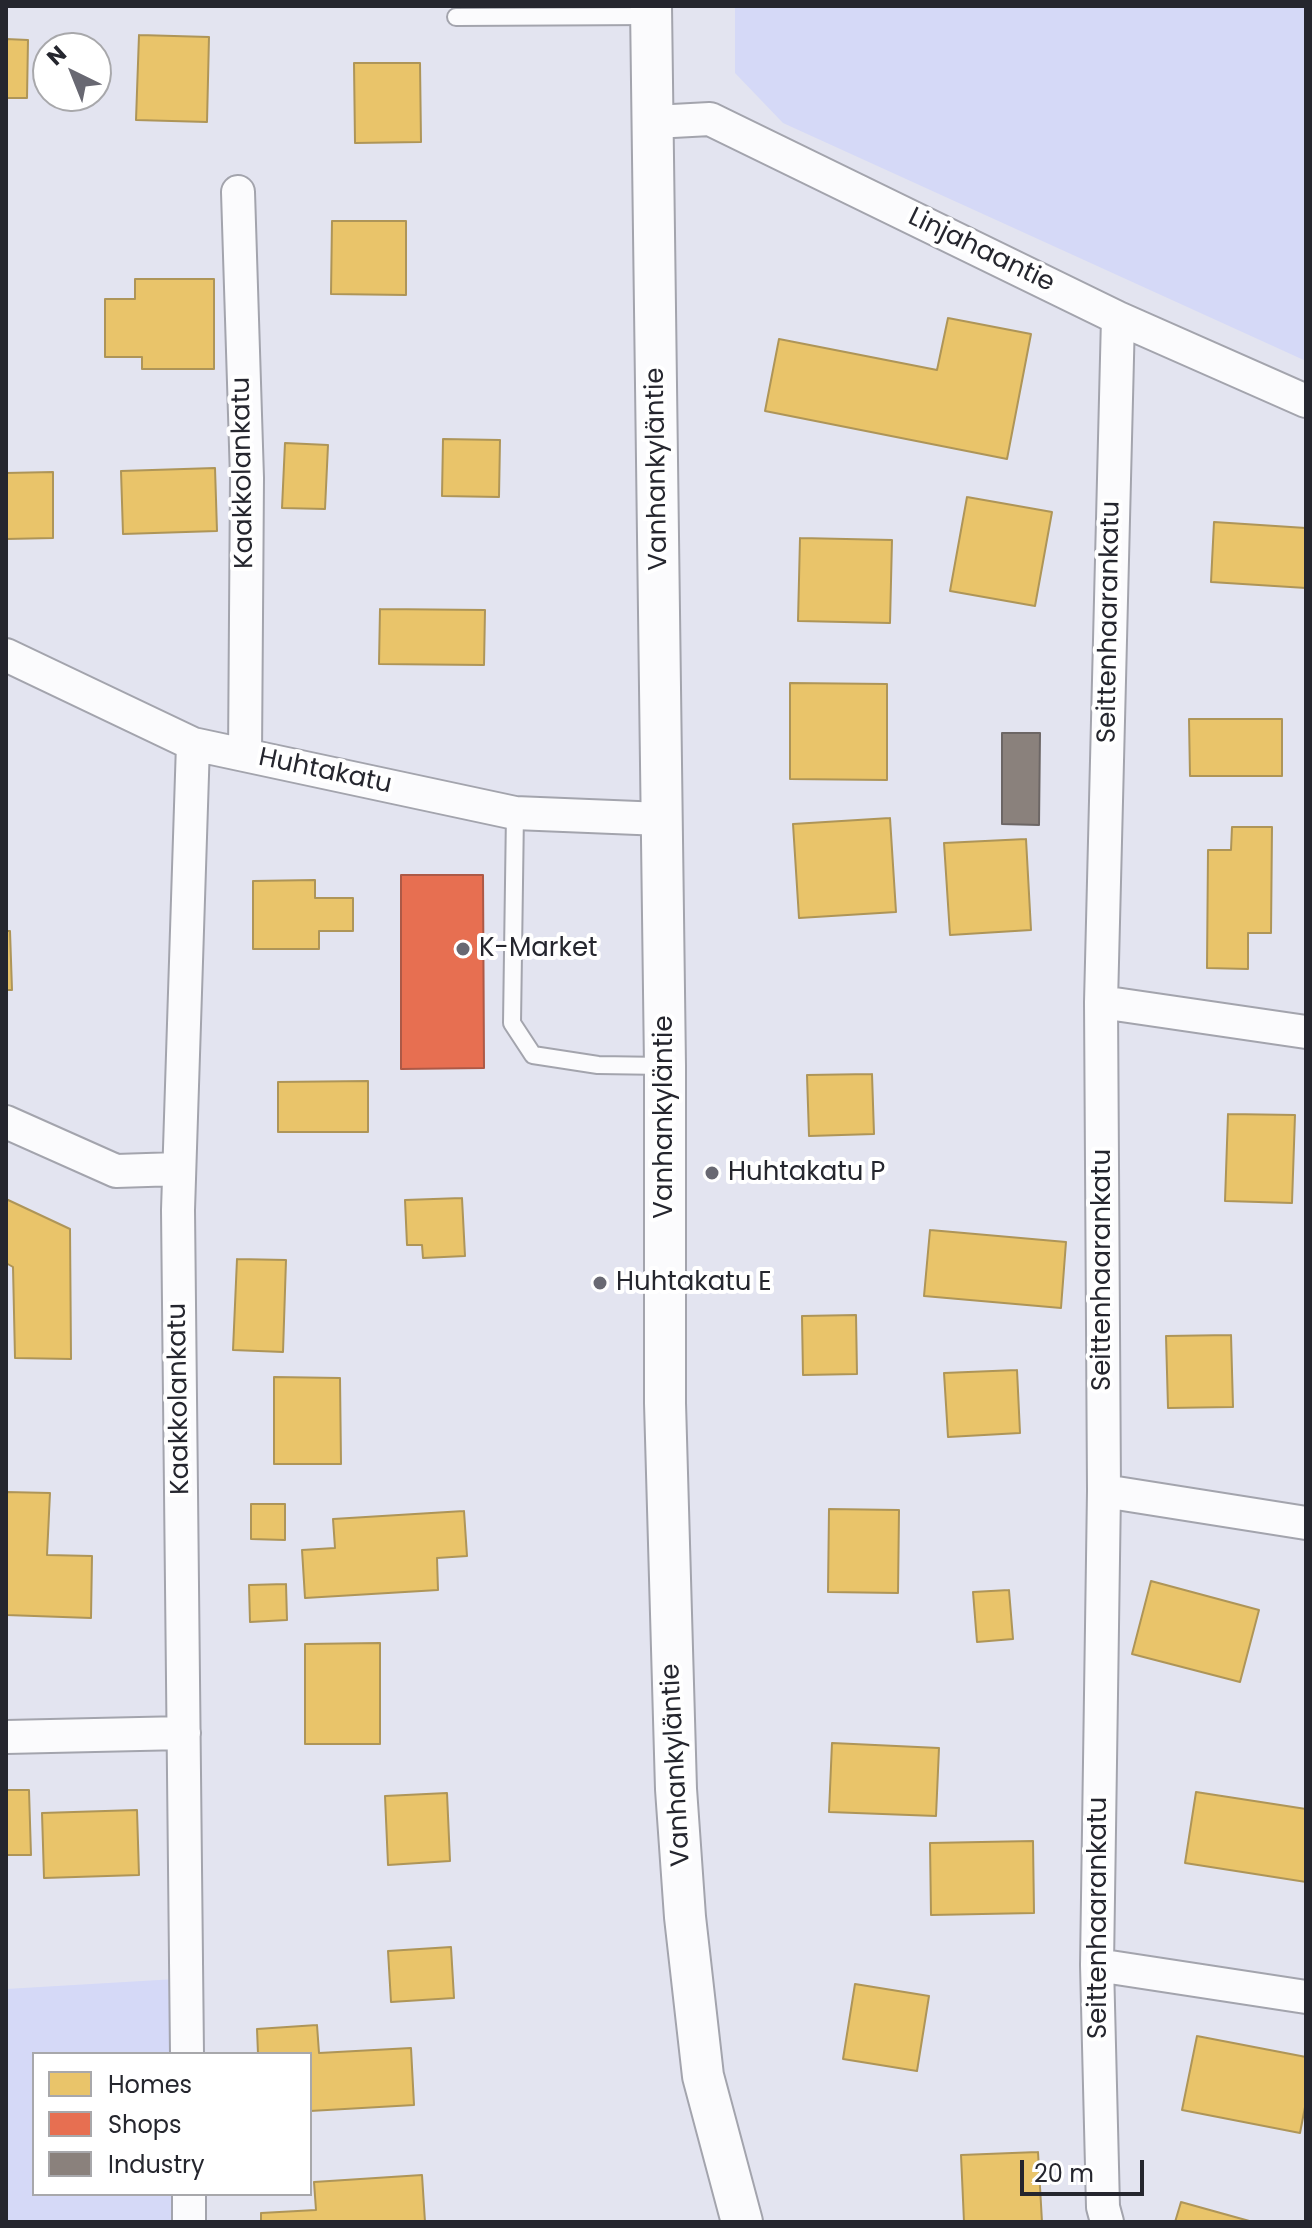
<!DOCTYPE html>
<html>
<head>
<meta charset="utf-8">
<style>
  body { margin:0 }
  #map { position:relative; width:1312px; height:2228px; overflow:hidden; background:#e3e4f0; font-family:Poppins,sans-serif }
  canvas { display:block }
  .frame { position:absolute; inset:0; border:8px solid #25262e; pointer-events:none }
  .legend { position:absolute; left:32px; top:2052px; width:280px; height:144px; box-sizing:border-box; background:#fff; border:2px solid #a8a8ab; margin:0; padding:10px 14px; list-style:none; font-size:24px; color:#25262e }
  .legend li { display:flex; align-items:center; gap:16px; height:40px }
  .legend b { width:40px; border:2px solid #a8a8ab }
  .north { position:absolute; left:32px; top:32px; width:80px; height:80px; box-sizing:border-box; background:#fff; border:2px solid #a8a8ab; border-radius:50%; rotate:317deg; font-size:22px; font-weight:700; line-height:32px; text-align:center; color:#25262e }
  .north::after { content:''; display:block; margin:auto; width:28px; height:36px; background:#686872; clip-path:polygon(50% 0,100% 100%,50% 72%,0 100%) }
  .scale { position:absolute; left:1020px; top:2160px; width:124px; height:36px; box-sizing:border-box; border:4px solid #25262e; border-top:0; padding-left:10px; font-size:24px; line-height:28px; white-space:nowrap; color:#25262e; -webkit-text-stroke:6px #fff; paint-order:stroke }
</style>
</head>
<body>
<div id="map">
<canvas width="1312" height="2228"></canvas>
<div class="frame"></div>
<ul class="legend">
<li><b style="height:22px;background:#e9c46a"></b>Homes</li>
<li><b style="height:22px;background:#e76f51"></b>Shops</li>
<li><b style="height:22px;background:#8a817c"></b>Industry</li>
</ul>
<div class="north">N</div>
<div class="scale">20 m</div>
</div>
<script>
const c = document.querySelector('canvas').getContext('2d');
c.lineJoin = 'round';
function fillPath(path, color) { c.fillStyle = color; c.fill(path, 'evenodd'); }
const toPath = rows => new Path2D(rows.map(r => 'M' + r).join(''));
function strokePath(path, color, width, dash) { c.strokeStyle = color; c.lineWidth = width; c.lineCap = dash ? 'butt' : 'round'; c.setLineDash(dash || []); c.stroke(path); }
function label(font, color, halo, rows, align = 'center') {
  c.font = font + ' Poppins,sans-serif'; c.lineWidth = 8; c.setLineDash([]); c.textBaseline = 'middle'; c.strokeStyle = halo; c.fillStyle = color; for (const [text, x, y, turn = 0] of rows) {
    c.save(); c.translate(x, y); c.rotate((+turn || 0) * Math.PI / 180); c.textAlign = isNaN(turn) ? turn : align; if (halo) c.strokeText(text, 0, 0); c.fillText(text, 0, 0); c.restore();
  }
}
const green = toPath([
  [735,6,1306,6,1306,361,783,123,735,73],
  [176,1979,177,2054,34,2054,34,2194,178,2194,178,2222,6,2222,6,1989]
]);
const homes = toPath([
  [139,35,209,37,207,122,136,120,139,35],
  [6,39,28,40,27,98,6,98,6,39],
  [354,63,420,63,421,142,355,143,354,63],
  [332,221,406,221,406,295,331,294,332,221],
  [135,279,214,279,214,369,142,369,142,357,105,357,105,299,135,299,135,279],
  [948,318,1031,334,1007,459,765,411,779,339,937,370,948,318],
  [443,439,500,440,499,497,442,496,443,439],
  [285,443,328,445,325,509,282,508,285,443],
  [215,468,217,531,123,534,121,471,215,468],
  [53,472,53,538,6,539,6,473,53,472],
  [967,497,1052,512,1035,606,950,591,967,497],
  [1214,522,1306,528,1306,588,1211,582,1214,522],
  [800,538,892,540,890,623,798,621,800,538],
  [380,609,485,610,484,665,379,664,380,609],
  [790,683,887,684,887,780,790,779,790,683],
  [1189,719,1282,719,1282,776,1190,776,1189,719],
  [890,818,896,912,799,918,793,824,890,818],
  [1232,827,1272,827,1271,933,1248,933,1248,969,1207,968,1208,850,1231,850,1232,827],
  [1026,839,1031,930,950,935,944,843,1026,839],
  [315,880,315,898,353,898,353,931,319,931,319,949,253,949,253,881,315,880],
  [6,931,10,931,12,990,6,990,6,931],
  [872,1074,874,1134,809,1136,807,1075,872,1074],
  [368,1081,368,1132,278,1132,278,1082,368,1081],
  [1228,1114,1295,1115,1292,1203,1225,1201,1228,1114],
  [462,1198,465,1256,423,1258,422,1245,407,1245,405,1200,462,1198],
  [6,1199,70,1229,71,1359,15,1358,13,1267,6,1263,6,1199],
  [930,1230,1066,1242,1061,1308,924,1296,930,1230],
  [237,1259,286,1260,283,1352,233,1350,237,1259],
  [856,1315,857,1374,803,1375,802,1316,856,1315],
  [1231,1335,1233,1407,1168,1408,1166,1336,1231,1335],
  [1017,1370,1020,1433,948,1437,944,1373,1017,1370],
  [274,1377,340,1378,341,1464,274,1464,274,1377],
  [6,1492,50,1493,47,1555,92,1556,91,1618,6,1615,6,1492],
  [251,1504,285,1504,285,1540,251,1539,251,1504],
  [829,1509,899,1510,898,1593,828,1592,829,1509],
  [464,1511,467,1556,437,1558,438,1590,305,1598,302,1550,335,1548,333,1519,464,1511],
  [1151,1581,1259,1610,1240,1682,1132,1654,1151,1581],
  [286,1584,287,1620,250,1622,249,1585,286,1584],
  [1009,1590,1013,1639,977,1642,973,1592,1009,1590],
  [380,1643,380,1744,305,1744,305,1644,380,1643],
  [832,1743,939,1748,936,1816,829,1812,832,1743],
  [6,1790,29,1790,31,1855,7,1855,6,1897,6,1790],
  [1196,1792,1306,1809,1306,1882,1185,1863,1196,1792],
  [447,1793,450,1861,388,1865,385,1796,447,1793],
  [137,1810,139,1875,44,1878,42,1813,137,1810],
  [1033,1841,1034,1913,931,1915,930,1843,1033,1841],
  [451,1947,454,1998,391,2002,388,1951,451,1947],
  [855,1984,929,1996,917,2071,843,2059,855,1984],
  [317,2025,319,2053,411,2048,414,2105,310,2111,310,2054,258,2054,257,2029,317,2025],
  [1197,2036,1306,2057,1306,2102,1300,2133,1182,2110,1197,2036],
  [1038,2152,1042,2222,964,2222,961,2155,1038,2152],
  [422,2175,425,2222,261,2222,261,2213,316,2210,314,2182,422,2175],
  [1181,2202,1253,2222,1175,2222,1181,2202]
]);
const shops = toPath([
  [401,875,483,875,484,1068,401,1069,401,875]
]);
const industry = toPath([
  [1002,733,1040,733,1039,825,1002,824,1002,733]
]);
const service = toPath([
  [456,17,651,16],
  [515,813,512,1023,533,1055,598,1065,665,1066]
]);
const minor = toPath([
  [654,122,710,119,1118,318,1306,401],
  [238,192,247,478,245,755],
  [6,655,193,744,515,813,662,819],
  [1101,1002,1306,1032],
  [6,1122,116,1171,178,1169],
  [1104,1491,1306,1523],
  [6,1737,184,1733],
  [1097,1965,1306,1997],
  [187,2054,178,1210,193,744],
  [189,2194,189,2222],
  [1107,2222,1103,2207,1097,1965,1104,1491,1101,1002,1118,318]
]);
const tertiary = toPath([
  [651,6,665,1066,665,1403,676,1789,685,1917,703,2076,742,2222]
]);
const markers = [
  [463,949,8,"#686872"],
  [712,1173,8,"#686872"],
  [600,1283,8,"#686872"]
];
const streetNames = [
  ["Linjahaantie",981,251,26],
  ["Vanhankyläntie",658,469,-91],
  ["Kaakkolankatu",244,473,-91],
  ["Seittenhaarankatu",1110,622,-89],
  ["Huhtakatu",325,772,12],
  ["Vanhankyläntie",665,1117,-90],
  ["Seittenhaarankatu",1103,1270,-90],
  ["Kaakkolankatu",180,1399,-91],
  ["Vanhankyläntie",677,1765,-93],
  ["Seittenhaarankatu",1099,1918,-90]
];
const poiNames = [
  ["K-Market",479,949],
  ["Huhtakatu P",728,1173],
  ["Huhtakatu E",616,1283]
];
fillPath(green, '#d5d9f7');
fillPath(homes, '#e9c46a');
strokePath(homes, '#ae9558', 2);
fillPath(shops, '#e76f51');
strokePath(shops, '#ad5946', 2);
fillPath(industry, '#8a817c');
strokePath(industry, '#6c6665', 2);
strokePath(service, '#a3a4ad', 20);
strokePath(minor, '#a3a4ad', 36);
strokePath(tertiary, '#a3a4ad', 44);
strokePath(service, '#fbfbfd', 16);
strokePath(minor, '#fbfbfd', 32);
strokePath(tertiary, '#fbfbfd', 40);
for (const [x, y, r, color] of markers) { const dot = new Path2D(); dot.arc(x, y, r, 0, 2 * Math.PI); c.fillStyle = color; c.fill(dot); strokePath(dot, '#fff', 3); }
label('26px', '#25262e', '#fff', streetNames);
label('26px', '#25262e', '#fff', poiNames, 'left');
</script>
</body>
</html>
